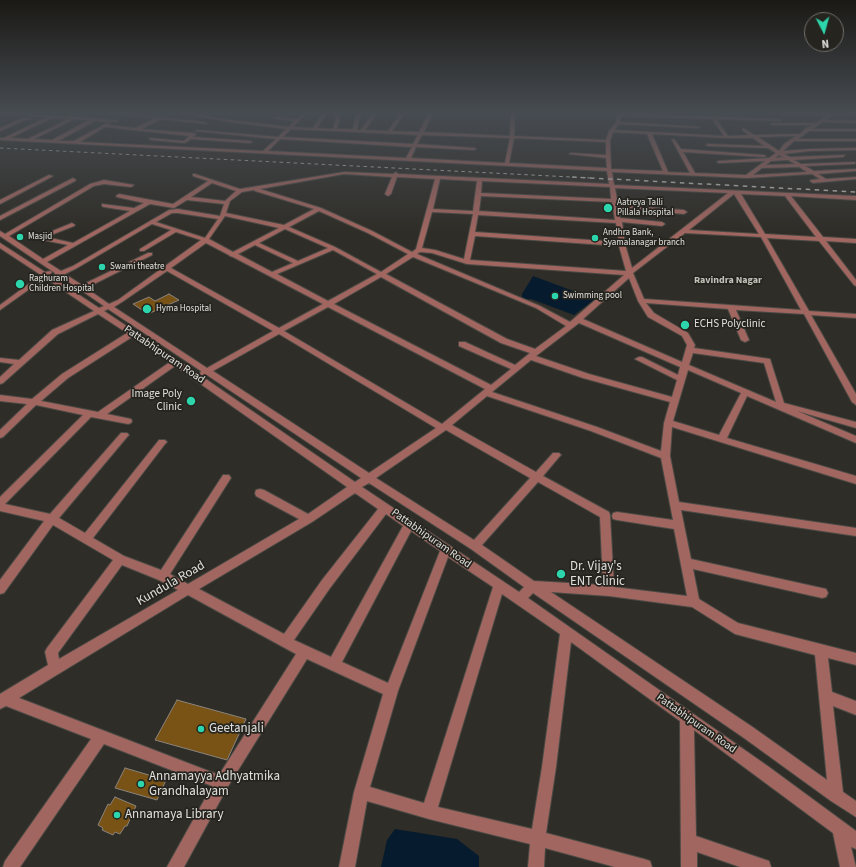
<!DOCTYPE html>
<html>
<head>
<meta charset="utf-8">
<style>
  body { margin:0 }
  #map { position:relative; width:856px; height:867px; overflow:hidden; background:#2f2d27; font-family:"Source Sans 3",sans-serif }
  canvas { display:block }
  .north { position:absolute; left:804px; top:12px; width:40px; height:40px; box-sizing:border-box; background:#25241e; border:1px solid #706f6a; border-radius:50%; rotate:174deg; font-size:11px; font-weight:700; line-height:16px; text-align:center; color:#e1e0dc }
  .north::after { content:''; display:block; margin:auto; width:14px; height:18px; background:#2cd5ab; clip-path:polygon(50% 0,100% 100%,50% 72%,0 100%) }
</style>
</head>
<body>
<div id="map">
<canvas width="856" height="867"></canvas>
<div class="north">N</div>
</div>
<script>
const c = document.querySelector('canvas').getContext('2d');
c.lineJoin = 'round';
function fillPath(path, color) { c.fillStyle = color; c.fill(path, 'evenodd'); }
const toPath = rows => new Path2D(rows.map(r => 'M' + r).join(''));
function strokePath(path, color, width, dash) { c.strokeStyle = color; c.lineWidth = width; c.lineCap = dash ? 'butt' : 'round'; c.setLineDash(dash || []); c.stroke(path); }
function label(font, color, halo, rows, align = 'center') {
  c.font = font + ' "Source Sans 3",sans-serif'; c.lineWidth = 3.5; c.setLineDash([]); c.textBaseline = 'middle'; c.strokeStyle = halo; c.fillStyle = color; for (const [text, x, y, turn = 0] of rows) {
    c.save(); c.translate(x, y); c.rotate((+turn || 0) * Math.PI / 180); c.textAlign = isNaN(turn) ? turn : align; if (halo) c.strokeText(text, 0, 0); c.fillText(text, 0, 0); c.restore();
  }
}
const water = toPath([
  [533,276,595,299,574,315,531,299,522,300,522,294],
  [395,829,457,839,479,856,479,867,381,867,387,840]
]);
const building = toPath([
  [169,294,179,300,148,314,133,304,149,297,155,301,169,294],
  [177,700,246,719,227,760,155,740,177,700],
  [125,768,166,780,157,800,115,788,125,768],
  [115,797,136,806,127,826,125,826,120,834,115,832,113,835,102,830,103,828,98,825,108,804,110,805,115,797]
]);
const minor = toPath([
  [0,113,95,118,118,121,116,122,95,121,58,141,74,141,107,123,109,123,109,125,135,128,156,118,118,114,116,113,206,122,207,124,161,119,141,129,194,133,196,134,193,137,250,141,252,142,250,143,191,139,185,143,151,140,149,138,184,141,189,136,105,127,80,142,263,151,276,139,195,131,197,130,278,137,286,129,230,122,181,113,188,113,230,120,289,127,294,121,273,118,275,117,297,119,303,113,307,113,293,127,313,128,323,113,327,113,317,128,333,129,336,119,335,116,338,113,342,113,339,116,340,119,337,129,353,129,355,118,359,113,363,113,359,118,357,130,361,130,373,113,377,113,365,130,388,131,401,113,405,113,392,131,419,132,429,113,433,113,424,132,510,136,511,113,515,113,514,136,606,140,609,131,616,123,617,113,780,119,782,120,780,121,716,119,728,136,749,135,742,130,743,128,754,135,800,134,805,129,812,125,772,125,770,124,772,123,816,123,828,115,771,114,769,113,856,113,856,115,833,115,826,120,856,121,856,123,822,122,813,129,856,129,856,131,809,131,798,139,856,139,856,141,794,141,783,151,810,149,856,148,856,150,810,151,784,154,790,157,845,155,843,157,794,160,801,164,855,162,855,164,853,164,805,166,814,171,856,169,856,171,818,174,826,179,856,177,856,179,813,183,810,181,811,180,820,179,812,174,747,178,612,172,614,185,856,196,856,200,791,196,823,237,856,239,856,243,826,241,856,280,856,286,854,285,819,241,767,238,809,311,856,314,856,318,811,315,856,394,856,405,852,402,804,314,736,310,749,340,745,342,741,340,728,309,646,303,654,313,688,333,695,345,694,348,770,359,784,403,856,422,856,428,797,411,856,436,856,443,747,396,727,438,856,476,856,484,672,427,670,456,679,502,856,528,856,536,681,510,691,559,826,589,828,593,826,597,822,598,693,569,699,599,738,623,856,653,856,665,828,658,832,692,856,701,856,715,833,706,843,792,856,801,856,817,831,801,744,738,533,593,528,598,769,767,856,831,856,849,851,847,856,867,840,867,833,833,694,730,696,836,763,859,769,861,771,867,740,867,697,852,697,867,681,867,680,721,571,642,556,767,546,833,644,859,650,861,652,867,615,867,545,848,544,867,528,867,530,844,429,819,367,801,355,867,339,867,354,792,383,694,307,659,227,788,184,867,167,867,212,786,104,744,20,867,3,867,5,861,91,739,6,706,0,709,0,694,48,665,45,652,47,648,113,560,53,525,4,593,0,594,0,580,44,521,0,511,0,497,83,415,36,405,3,437,0,438,0,430,27,404,0,401,0,395,32,399,62,374,127,333,98,314,58,334,3,383,0,384,0,377,14,364,0,362,0,358,19,360,52,330,94,311,45,278,0,310,0,305,41,275,0,248,0,243,45,272,51,271,52,272,49,275,99,308,104,306,60,276,55,276,54,275,55,273,0,236,0,231,5,234,90,184,104,180,134,185,131,187,104,184,94,186,9,236,43,259,68,245,38,239,38,237,72,223,75,225,74,226,46,237,73,243,130,211,104,207,102,206,102,204,134,208,144,203,117,197,116,196,119,194,173,204,208,181,193,176,193,174,195,174,240,189,344,172,393,174,396,172,398,174,609,184,607,171,0,140,0,138,4,138,47,117,0,114,0,113],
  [621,116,712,119,724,136,614,130,619,124,698,128,700,127,620,122,621,116],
  [52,118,69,119,28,139,10,138,52,118],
  [74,119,89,120,52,140,34,139,74,119],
  [291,129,418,135,413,144,283,137,291,129],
  [613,132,647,134,663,171,611,169,610,141,613,132],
  [652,134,727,138,753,138,764,146,708,144,706,145,708,146,768,148,776,153,769,158,719,161,717,162,719,163,765,161,746,175,695,173,683,152,764,157,766,156,764,155,681,149,674,139,672,140,690,173,668,172,652,134],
  [422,135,510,138,505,163,411,158,416,147,474,150,476,149,474,148,417,144,422,135],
  [796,136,784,144,779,151,758,137,796,136],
  [514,138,606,142,606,155,571,153,569,154,606,158,607,168,509,163,514,138],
  [280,139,412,147,406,158,268,151,280,139],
  [779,155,783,157,775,158,779,155],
  [788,160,795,164,766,165,771,161,788,160],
  [799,167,807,172,753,175,762,168,799,167],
  [344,174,392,177,385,194,388,196,391,194,397,177,435,179,416,249,412,252,372,231,321,208,260,189,344,174],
  [440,179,477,181,473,211,433,209,440,179],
  [482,181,610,187,611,199,481,193,482,181],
  [212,183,236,191,225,201,191,197,212,183],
  [615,188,728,193,632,268,625,244,622,222,662,226,665,224,662,222,620,218,618,208,684,214,687,212,684,210,618,205,615,188],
  [254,190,255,191,314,209,284,225,226,213,230,201,242,192,254,190],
  [734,194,759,234,689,230,734,194],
  [741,194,785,196,816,237,765,234,741,194],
  [481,196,612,202,615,220,479,211,481,196],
  [187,200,224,204,220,216,178,209,169,210,73,266,61,271,47,262,150,204,174,208,187,200],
  [319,211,368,233,408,254,381,272,335,247,289,227,319,211],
  [432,212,473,214,464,259,435,250,422,248,432,212],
  [172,213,178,213,218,219,205,238,156,222,172,213],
  [478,215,616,223,619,242,475,232,478,215],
  [225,216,279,228,233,252,209,239,225,216],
  [152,224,171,230,140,249,140,251,144,251,176,232,201,240,118,300,109,304,86,288,152,255,152,253,148,253,82,285,65,274,77,268,152,224],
  [285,229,328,248,298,261,259,243,285,229],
  [685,233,761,237,801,310,644,299,633,273,685,233],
  [475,236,619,246,626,271,470,260,475,236],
  [206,243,229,255,230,256,233,257,323,304,279,328,171,268,206,243],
  [255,245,293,263,272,272,238,254,255,245],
  [333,250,377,274,328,301,277,274,333,250],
  [420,252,432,253,467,264,624,275,570,322,540,306,417,254,420,252],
  [413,257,536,308,566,326,535,349,507,339,386,274,413,257],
  [167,271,273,331,207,368,114,307,122,302,167,271],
  [381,277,501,343,530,353,515,365,465,342,459,342,459,346,511,369,491,385,334,304,381,277],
  [629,278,638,301,648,317,682,336,687,345,682,362,583,319,629,278],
  [328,307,485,389,442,424,284,331,328,307],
  [108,309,201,371,200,373,201,375,207,375,361,478,355,482,200,375,104,311,108,309],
  [579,323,680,367,678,375,642,357,639,357,635,359,677,380,672,397,589,374,536,356,579,323],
  [279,334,436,428,369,473,213,371,279,334],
  [132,337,170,362,98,412,41,401,68,378,132,337],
  [693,353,764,363,776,402,689,365,693,353],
  [531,360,583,378,670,402,664,423,661,451,597,427,492,392,531,360],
  [175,366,347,487,308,514,264,490,260,489,256,490,255,493,256,496,299,519,188,584,170,574,229,481,231,478,229,475,223,475,161,570,124,556,93,538,165,444,167,442,165,440,159,440,85,533,59,518,127,437,129,435,127,433,121,433,50,514,5,504,91,417,128,424,131,423,132,421,131,419,107,414,175,366],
  [688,370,741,393,719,435,673,421,688,370],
  [487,396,591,431,661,458,673,520,617,512,613,513,612,516,613,519,617,520,674,529,687,596,614,587,610,515,609,512,543,476,559,457,561,455,559,453,553,453,536,472,452,425,487,396],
  [446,430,530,478,474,540,376,478,446,430],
  [538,482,600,517,603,585,534,581,482,545,538,482],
  [369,483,471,549,524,587,519,592,362,487,369,483],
  [355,493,378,509,322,580,284,634,199,589,312,522,355,493],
  [386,514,403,526,331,657,294,640,330,588,386,514],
  [411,531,440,551,388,683,342,662,411,531],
  [448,557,493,587,424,803,370,787,398,691,448,557],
  [122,565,159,580,178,590,59,659,58,653,122,565],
  [551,592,609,596,692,607,735,634,815,655,827,780,754,728,551,592],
  [502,594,560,634,542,767,532,829,438,807,502,594],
  [188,595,296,654,219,775,19,698,188,595],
  [23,118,33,119,25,120,0,131,0,128,23,118],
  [49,175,53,176,0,204,0,200,49,175],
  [73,178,76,180,75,181,0,220,0,216,73,178]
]);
const railFar1 = toPath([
  [0,148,591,178]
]);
const rail = toPath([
  [572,177,856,192]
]);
const markers = [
  [608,208,5,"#2cd5ab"],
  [20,237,4,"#2cd5ab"],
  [595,238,4,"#2cd5ab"],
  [102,267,4,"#2cd5ab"],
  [20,284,5,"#2cd5ab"],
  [555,296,4,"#2cd5ab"],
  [147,309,5,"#2cd5ab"],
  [685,325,5,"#2cd5ab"],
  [191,401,5,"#2cd5ab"],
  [561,574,5,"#2cd5ab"],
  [201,729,4,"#2cd5ab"],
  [141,784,4,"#2cd5ab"],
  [117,815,4,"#2cd5ab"]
];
const farPoinames = [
  ["Aatreya Talli",617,203],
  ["Pillala Hospital",617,213],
  ["Andhra Bank,",603,233],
  ["Syamalanagar branch",603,243],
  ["Masjid",28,237],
  ["Swami theatre",110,267],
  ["Raghuram",29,279],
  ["Children Hospital",29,289],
  ["Swimming pool",563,296],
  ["Hyma Hospital",156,309]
];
const farNeighbourhoodnames = [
  ["Ravindra Nagar",728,281]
];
const poiNames = [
  ["ECHS Polyclinic",694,325],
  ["Image Poly",182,395,"right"],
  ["Clinic",182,408,"right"]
];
const streetNames = [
  ["Pattabhipuram Road",164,355,34],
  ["Pattabhipuram Road",431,539,35],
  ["Pattabhipuram Road",696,724,35]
];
const nearPoinames = [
  ["Dr. Vijay's",570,567],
  ["ENT Clinic",570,582],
  ["Geetanjali",209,729],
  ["Annamayya Adhyatmika",149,777],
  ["Grandhalayam",149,792],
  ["Annamaya Library",125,815]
];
const nearStreetnames = [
  ["Kundula Road",171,584,-30]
];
fillPath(water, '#071b2e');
fillPath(building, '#795215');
strokePath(building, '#89847e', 1);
strokePath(minor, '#4b4a44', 2);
fillPath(minor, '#a16660');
strokePath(railFar1, '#bfbdb9', 1, [3.5, 3.5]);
strokePath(rail, '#bfbdb9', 1.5, [4.5, 4.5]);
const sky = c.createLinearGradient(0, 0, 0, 234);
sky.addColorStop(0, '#1a1915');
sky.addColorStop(0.48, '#474c52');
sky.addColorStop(1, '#474c5200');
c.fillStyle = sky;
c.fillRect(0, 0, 856, 234);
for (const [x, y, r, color] of markers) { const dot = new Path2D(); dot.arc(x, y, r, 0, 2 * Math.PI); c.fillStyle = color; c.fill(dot); strokePath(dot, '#25241e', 1.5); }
label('9px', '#e1e0dc', '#25241e', farPoinames, 'left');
label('bold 10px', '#c3c1b9', '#25241e', farNeighbourhoodnames);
label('11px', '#e1e0dc', '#25241e', poiNames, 'left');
label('11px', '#e1e0dc', '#25241e', streetNames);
label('13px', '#e1e0dc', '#25241e', nearPoinames, 'left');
label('13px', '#e1e0dc', '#25241e', nearStreetnames);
</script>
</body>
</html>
